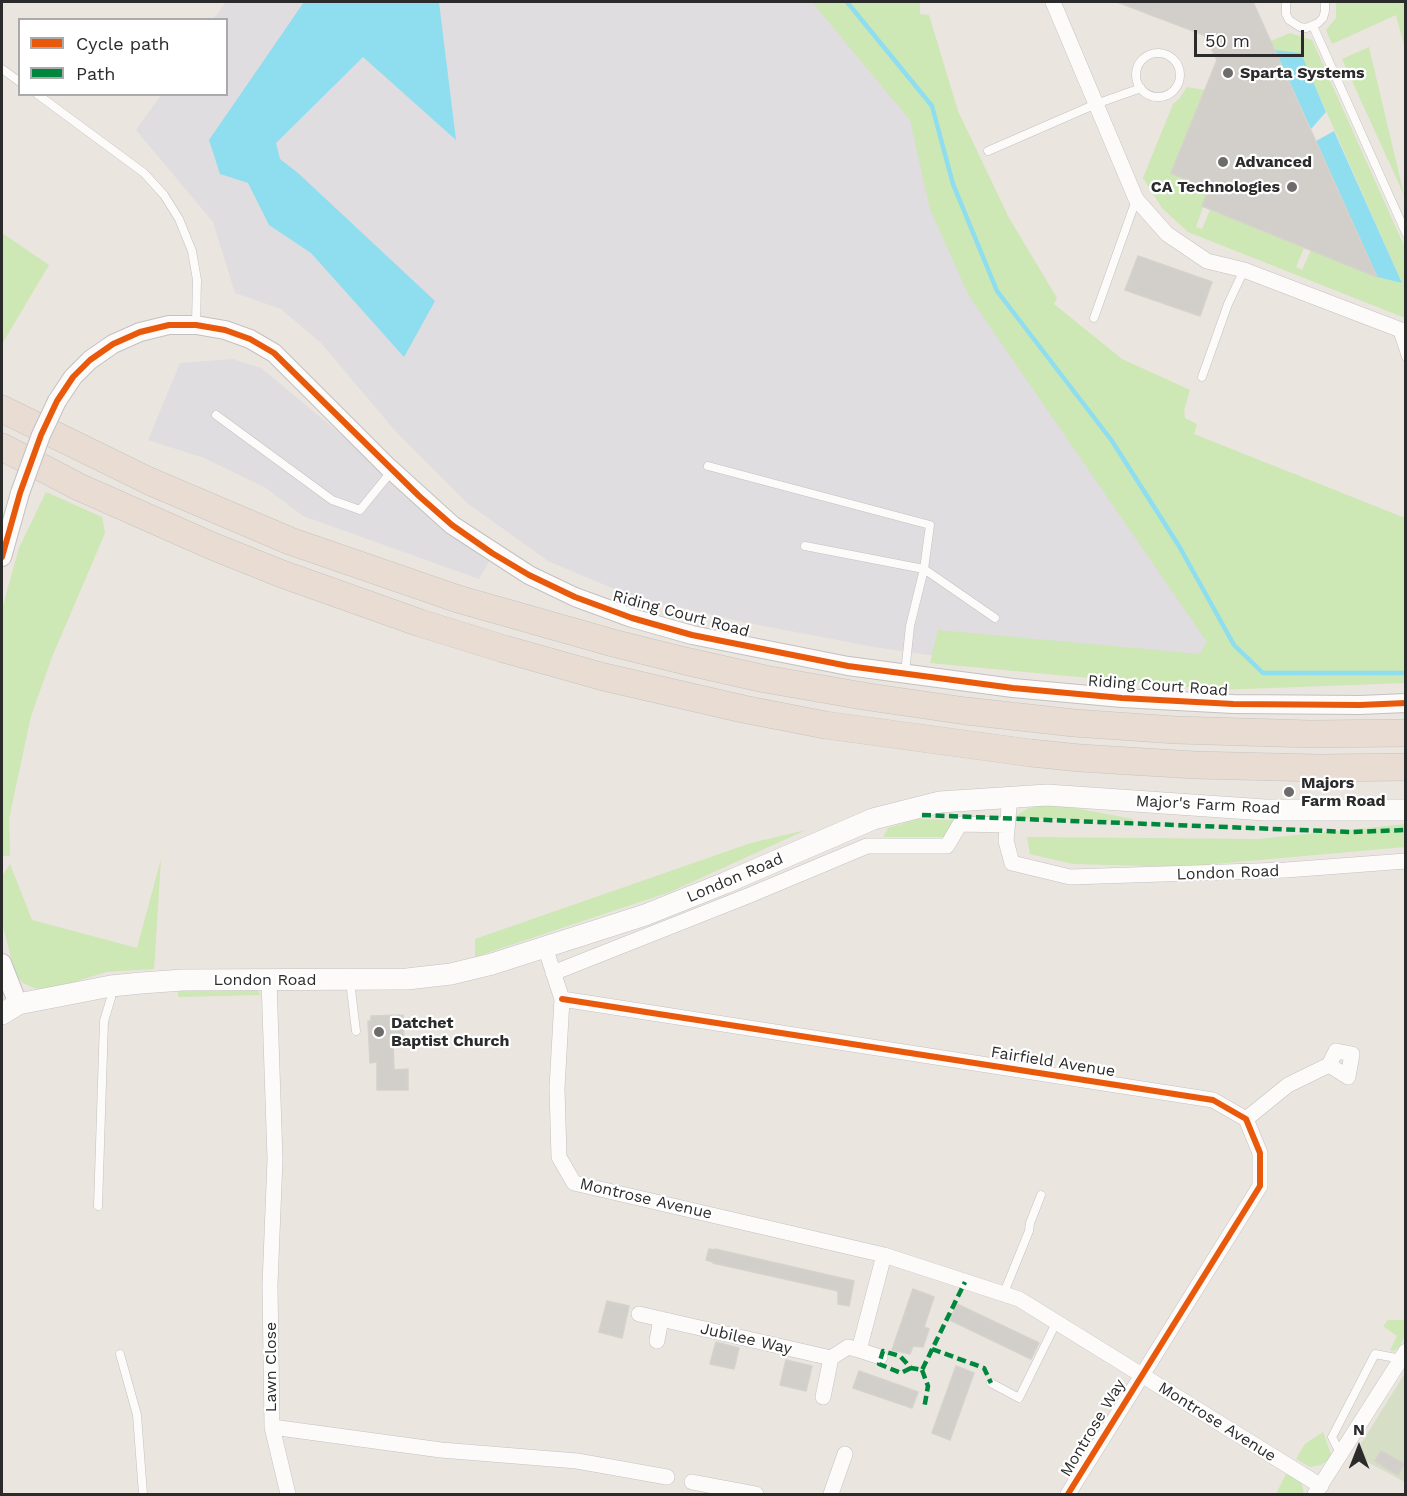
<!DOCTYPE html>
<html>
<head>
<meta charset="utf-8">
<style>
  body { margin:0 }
  #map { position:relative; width:1407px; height:1496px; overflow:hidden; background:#eae5df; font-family:"Work Sans",sans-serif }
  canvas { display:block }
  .frame { position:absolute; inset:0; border:3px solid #2b2b2b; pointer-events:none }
  .legend { position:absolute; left:18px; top:18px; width:210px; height:78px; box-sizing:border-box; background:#fff; border:2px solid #aaa; margin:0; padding:8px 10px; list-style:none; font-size:18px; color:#2b2b2b }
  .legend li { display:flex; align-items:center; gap:12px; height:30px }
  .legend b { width:30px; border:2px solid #aaa }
  .north { position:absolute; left:1329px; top:1418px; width:60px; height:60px; -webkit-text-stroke:4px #fff; paint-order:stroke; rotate:0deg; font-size:16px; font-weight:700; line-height:24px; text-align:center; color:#2b2b2b }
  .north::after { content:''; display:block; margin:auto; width:21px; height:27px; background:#2b2b2b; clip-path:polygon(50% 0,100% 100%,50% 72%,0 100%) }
  .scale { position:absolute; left:1194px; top:30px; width:110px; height:27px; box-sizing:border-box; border:3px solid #2b2b2b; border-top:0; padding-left:8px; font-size:18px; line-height:21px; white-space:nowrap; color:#2b2b2b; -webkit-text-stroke:4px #fff; paint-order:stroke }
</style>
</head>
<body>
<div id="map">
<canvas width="1407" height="1496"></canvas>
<div class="frame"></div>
<ul class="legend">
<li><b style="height:8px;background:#e8590c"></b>Cycle path</li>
<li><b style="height:8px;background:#00873e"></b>Path</li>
</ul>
<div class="north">N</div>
<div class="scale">50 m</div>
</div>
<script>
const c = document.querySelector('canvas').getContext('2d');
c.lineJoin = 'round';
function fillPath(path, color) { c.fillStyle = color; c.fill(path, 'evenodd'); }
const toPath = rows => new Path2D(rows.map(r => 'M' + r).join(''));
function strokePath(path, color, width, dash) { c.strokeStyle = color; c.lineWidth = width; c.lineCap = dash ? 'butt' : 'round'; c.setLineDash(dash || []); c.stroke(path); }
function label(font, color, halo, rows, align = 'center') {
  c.font = font + ' "Work Sans",sans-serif'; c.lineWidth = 4.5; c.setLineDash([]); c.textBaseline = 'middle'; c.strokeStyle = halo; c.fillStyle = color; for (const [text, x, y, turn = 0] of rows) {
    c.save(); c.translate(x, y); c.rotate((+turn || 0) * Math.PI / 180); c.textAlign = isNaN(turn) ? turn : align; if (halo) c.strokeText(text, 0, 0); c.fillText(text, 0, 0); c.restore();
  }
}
const industrial = toPath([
  [226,2,840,2,1234,645,1216,676,942,657,874,647,743,622,631,596,548,561,467,503,397,433,321,343,281,309,235,293,213,222,136,130,161,95,226,94,226,20,213,19],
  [233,359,261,368,348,440,395,484,490,560,479,579,303,516,266,488,204,458,148,440,180,363]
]);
const green = toPath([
  [812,2,920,2,920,14,929,15,958,111,1009,218,1057,298,1054,304,1122,359,1190,390,1184,410,1185,418,1197,424,1194,434,1405,518,1405,683,1217,690,930,663,938,630,1200,654,1207,642,969,296,930,209,910,120],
  [1336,2,1405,2,1405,49,1396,15,1332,44,1326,30,1336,18],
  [1290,33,1312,40,1405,248,1405,318,1188,232,1162,208,1143,178,1173,104,1179,99,1187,87,1205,90,1171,173,1209,189,1196,227,1202,229,1210,210,1304,248,1296,267,1302,270,1311,250,1377,277,1402,283,1301,54,1275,50,1271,41],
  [1369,47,1404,195,1342,59],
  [2,233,49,265,2,344],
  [46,492,102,517,105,533,52,657,31,716,9,819,10,856,2,856,2,609,19,548],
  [1047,804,1064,806,1133,819,1132,821,1017,818,1017,815,1029,808],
  [918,819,958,820,949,837,883,837,888,828],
  [1406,824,1405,847,1181,867,1073,864,1030,854,1027,837,1258,839],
  [806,830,670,892,475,957,475,939,751,843],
  [161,859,154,969,106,972,49,990,34,988,23,983,15,974,2,922,2,876,10,864,32,920,137,948],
  [178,986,256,989,261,995,178,997],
  [1388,1320,1405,1320,1405,1335,1400,1346,1394,1351,1390,1350,1397,1336,1383,1326],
  [1323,1432,1332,1457,1321,1465,1310,1467,1296,1459,1305,1444],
  [1286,1474,1301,1480,1304,1494,1276,1494]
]);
const cemetery = toPath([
  [1405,1373,1405,1482,1354,1455]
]);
const water = toPath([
  [304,2,439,2,456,140,363,57,276,143,280,159,298,173,435,301,404,357,311,253,269,225,248,183,220,174,209,140],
  [1275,50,1301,53,1326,112,1311,129],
  [1334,131,1402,283,1377,277,1316,141]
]);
const stream = toPath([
  [847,2,932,106,953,184,997,291,1112,441,1179,546,1234,645,1263,673,1406,673]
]);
const building = toPath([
  [1117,2,1253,2,1377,277,1202,206,1209,189,1171,173,1217,60,1204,35,1117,2],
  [1138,256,1212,282,1200,316,1125,290,1138,256],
  [403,1015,404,1043,393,1043,394,1070,408,1069,408,1090,377,1090,377,1062,370,1063,368,1021,371,1021,371,1016,403,1015],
  [709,1249,715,1250,715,1249,854,1281,849,1306,838,1304,838,1291,713,1263,713,1262,706,1260,709,1249],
  [913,1289,934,1297,924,1327,929,1329,923,1347,913,1346,910,1354,892,1350,913,1289],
  [607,1301,629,1306,622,1338,599,1332,607,1301],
  [957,1304,1039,1343,1031,1359,950,1320,957,1304],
  [716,1342,739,1348,734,1369,710,1364,716,1342],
  [786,1360,812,1366,806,1391,780,1385,786,1360],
  [956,1366,974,1373,950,1440,932,1433,956,1366],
  [859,1371,918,1392,912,1408,853,1388,859,1371],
  [1381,1451,1404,1464,1398,1475,1375,1461,1381,1451]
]);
const service = toPath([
  [1286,2,1286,14,1289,20,1300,27,1306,28,1318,23,1323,18,1325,11,1325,2],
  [1313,26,1406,233],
  '1136 75a22 22 0 1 1 44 0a22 22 0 1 1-44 0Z',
  [2,69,20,82],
  [37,94,144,173,164,195,179,219,192,251,197,280,196,324],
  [988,151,1096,104,1141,88],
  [1094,318,1136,200],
  [1397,330,1406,357],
  [1202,377,1228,304,1244,270],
  [216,415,332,500,360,510,391,472],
  [708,466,930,525,924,569,910,626,905,673],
  [805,546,924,569,995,618],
  [350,981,356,1031],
  [98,1206,104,1021,111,998,111,988],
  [1003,1295,1029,1231,1030,1223,1041,1195],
  [120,1354,137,1415,143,1494],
  [991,1383,1019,1398,1056,1323],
  [1341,1455,1332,1437,1375,1354,1401,1359]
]);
const minor = toPath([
  [1053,2,1136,199,1167,234,1207,261,1244,270,1406,332],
  [1010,796,1006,841,1012,863,1070,877,1286,870,1406,861],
  [545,947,562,999,557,1088,559,1157,574,1183,884,1255,1019,1299,1321,1486],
  [553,973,750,895,867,846,947,846,960,824,1007,825],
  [269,980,275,1159,270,1285,272,1427,288,1494],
  [562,999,1213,1100,1246,1119,1260,1153,1260,1186,1068,1494],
  [1336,1051,1352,1054,1348,1077,1329,1065,1336,1051],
  [1246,1119,1288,1085,1329,1065],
  [639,1314,831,1358,848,1347,859,1350],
  [657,1341,661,1319],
  [880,1357,859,1350,884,1255],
  [823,1397,831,1358],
  [272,1427,441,1450,577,1461,667,1477],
  [692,1482,756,1494],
  [831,1494,845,1454],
  [1315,1494,1406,1351]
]);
const tertiary = toPath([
  [57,401,73,377,90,360,113,344,140,332,169,325,196,325,225,330,250,339,274,353,388,467,452,525,529,575,575,597,632,618,692,635,848,666,1013,688,1122,698,1233,704,1360,705,1406,703],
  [2,557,20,493],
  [2,963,18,1004]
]);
const secondary = toPath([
  [2,1014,18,1004,111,986,141,983,183,980,407,979,451,974,492,964,645,915,725,883,873,819,940,802,1047,795,1265,810,1406,810]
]);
const motorway = toPath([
  [2,409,149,481,290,541,458,599,613,643,685,661,765,679,869,697,966,711,1074,723,1176,730,1311,734,1406,733],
  [2,447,79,487,212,546,282,574,420,623,504,649,604,677,743,709,825,725,1031,753,1080,758,1195,765,1319,768,1406,767]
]);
const tertiaryBridge = toPath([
  [20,493,41,435,57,401]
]);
const quiet = toPath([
  [922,815,1351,832,1406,830],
  [932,1349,984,1368,991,1383],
  [911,1368,901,1373,879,1364,883,1351,900,1356,911,1368,922,1370,965,1282],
  [922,1370,928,1386,924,1409]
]);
const cycleway = toPath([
  [2,557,20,493,41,435,57,401,73,377,90,360,113,344,140,332,169,325,196,325,225,330,250,339,274,353,419,496,452,525,492,553,529,575,575,597,632,618,692,635,848,666,1013,688,1122,698,1233,704,1360,705,1406,703],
  [562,999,1213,1100,1246,1119,1260,1153,1260,1186,1068,1494]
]);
const markers = [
  [1228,73,6,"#6e6c6a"],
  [1223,162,6,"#6e6c6a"],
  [1292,187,6,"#6e6c6a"],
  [1289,792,6,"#6e6c6a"],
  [379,1032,6,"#6e6c6a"]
];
const poiNames = [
  ["Sparta Systems",1240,73],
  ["Advanced",1235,162],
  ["CA Technologies",1280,187,"right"],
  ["Majors",1301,783],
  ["Farm Road",1301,801],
  ["Datchet",391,1023],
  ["Baptist Church",391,1041]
];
const streetNames = [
  ["Riding Court Road",681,614,15],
  ["Riding Court Road",1158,686,4],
  ["Major's Farm Road",1208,805,3],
  ["London Road",1228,873,-2],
  ["London Road",735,878,-23],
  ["London Road",265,980],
  ["Fairfield Avenue",1053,1062,9],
  ["Montrose Avenue",646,1199,13],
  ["Jubilee Way",746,1339,13],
  ["Lawn Close",271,1367,-90],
  ["Montrose Avenue",1217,1422,32],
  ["Montrose Way",1093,1428,-59]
];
fillPath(industrial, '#dfdddf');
fillPath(green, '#cde7b5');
fillPath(cemetery, '#d7dec6');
fillPath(water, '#8edef0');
strokePath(stream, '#8edef0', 4.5);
fillPath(building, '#d2cfcb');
strokePath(building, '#d5d1cb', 1.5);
strokePath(service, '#c3c1c1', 9);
strokePath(minor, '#c3c1c1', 16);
strokePath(tertiary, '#c3c1c1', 20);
strokePath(secondary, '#c3c1c1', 22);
strokePath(motorway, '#c5c3c1', 28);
strokePath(service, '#fcfbfa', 8);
strokePath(minor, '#fcfbfa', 15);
strokePath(tertiary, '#fcfbfa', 18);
strokePath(secondary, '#fcfbfa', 21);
strokePath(motorway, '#e9dcd3', 27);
strokePath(tertiaryBridge, '#c3c1c1', 20, []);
strokePath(tertiaryBridge, '#fcfbfa', 18);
strokePath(quiet, '#00873e', 4.5, [9, 4.5]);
strokePath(cycleway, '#e8590c', 6);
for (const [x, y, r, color] of markers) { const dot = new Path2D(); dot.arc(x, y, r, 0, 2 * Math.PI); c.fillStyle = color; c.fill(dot); strokePath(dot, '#fff', 2); }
label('bold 16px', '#2b2b2b', '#fff', poiNames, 'left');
label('16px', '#2b2b2b', '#fff', streetNames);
</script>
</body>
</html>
